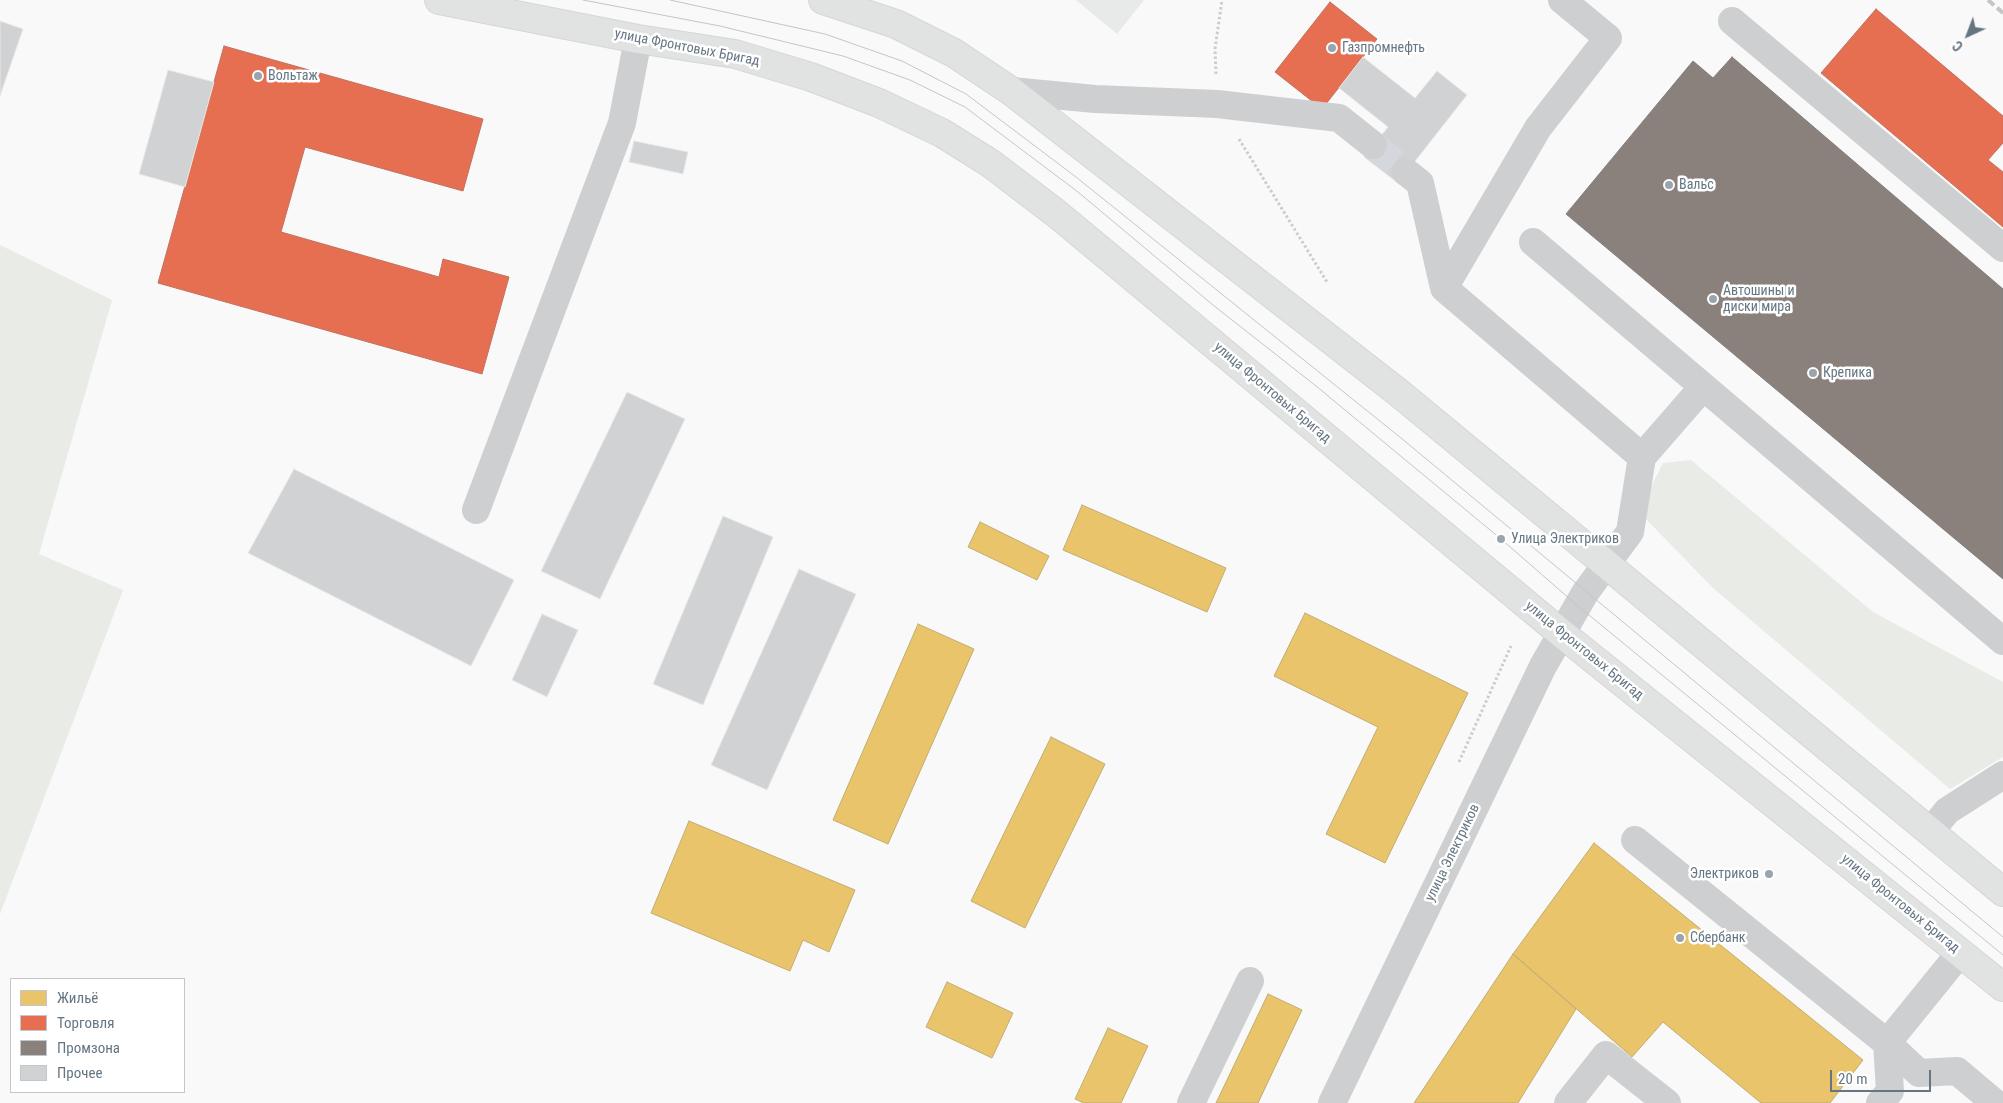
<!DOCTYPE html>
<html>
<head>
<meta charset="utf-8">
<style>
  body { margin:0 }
  #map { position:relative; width:2003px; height:1103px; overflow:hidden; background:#f9f9f9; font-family:"Roboto Condensed",sans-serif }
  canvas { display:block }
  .legend { position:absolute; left:10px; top:978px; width:175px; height:115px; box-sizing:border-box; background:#fff; border:1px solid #c1c8cd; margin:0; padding:6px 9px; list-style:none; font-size:15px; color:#657683 }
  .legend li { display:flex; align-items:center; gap:10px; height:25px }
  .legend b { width:25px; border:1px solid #c1c8cd }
  .north { position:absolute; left:1943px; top:10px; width:50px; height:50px; -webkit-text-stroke:4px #fff; paint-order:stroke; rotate:223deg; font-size:14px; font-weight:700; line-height:20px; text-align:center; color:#657683 }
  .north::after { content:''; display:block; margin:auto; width:18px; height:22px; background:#657683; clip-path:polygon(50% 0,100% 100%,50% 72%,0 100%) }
  .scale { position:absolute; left:1830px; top:1070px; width:101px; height:22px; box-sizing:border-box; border:2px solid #657683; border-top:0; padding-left:6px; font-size:15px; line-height:18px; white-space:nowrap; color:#657683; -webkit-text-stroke:4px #fff; paint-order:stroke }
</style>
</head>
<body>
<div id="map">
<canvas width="2003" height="1103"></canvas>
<ul class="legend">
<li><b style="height:14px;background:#e9c46a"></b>Жильё</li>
<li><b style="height:14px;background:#e76f51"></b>Торговля</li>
<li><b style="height:14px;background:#8a817c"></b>Промзона</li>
<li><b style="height:14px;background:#d0d2d3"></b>Прочее</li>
</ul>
<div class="north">С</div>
<div class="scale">20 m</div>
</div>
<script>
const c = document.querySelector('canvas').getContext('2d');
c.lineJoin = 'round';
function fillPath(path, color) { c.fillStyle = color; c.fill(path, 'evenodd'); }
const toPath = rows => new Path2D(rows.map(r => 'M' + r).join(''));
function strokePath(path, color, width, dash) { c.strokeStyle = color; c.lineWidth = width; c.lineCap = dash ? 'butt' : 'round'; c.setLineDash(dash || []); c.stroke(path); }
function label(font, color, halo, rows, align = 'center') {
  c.font = font + ' "Roboto Condensed",sans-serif'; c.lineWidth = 5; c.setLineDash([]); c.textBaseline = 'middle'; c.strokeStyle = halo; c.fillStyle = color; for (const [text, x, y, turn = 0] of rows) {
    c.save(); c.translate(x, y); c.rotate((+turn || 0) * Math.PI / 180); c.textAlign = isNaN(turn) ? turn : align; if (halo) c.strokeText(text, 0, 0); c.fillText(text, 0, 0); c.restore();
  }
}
const built = toPath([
  [1076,0,1144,0,1117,34]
]);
const green = toPath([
  [0,245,112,300,39,554,123,590,0,914],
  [1691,460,1873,612,2003,682,2003,757,1950,789,1713,588,1644,517,1649,491,1663,463]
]);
const homes = toPath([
  [1082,505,1226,568,1207,612,1063,550,1082,505],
  [980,522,1049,556,1037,580,968,547,980,522],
  [1305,613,1468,693,1385,863,1326,834,1378,727,1274,676,1305,613],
  [918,624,974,649,888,844,833,820,918,624],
  [1051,737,1105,764,1025,928,971,901,1051,737],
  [689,821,855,890,829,952,803,940,790,971,651,913,689,821],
  [1594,843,1863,1060,1830,1103,1761,1103,1663,1022,1632,1057,1513,954,1594,843],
  [1513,954,1576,1009,1518,1103,1414,1103,1513,954],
  [947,982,1013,1013,992,1058,926,1027,947,982],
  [1268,994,1302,1010,1258,1103,1216,1103,1268,994],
  [1108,1028,1148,1046,1121,1103,1084,1103,1075,1099,1108,1028]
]);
const shops = toPath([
  [1330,2,1377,39,1322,109,1275,72,1330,2],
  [1876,9,2003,116,2003,143,1988,160,2003,172,2003,227,1821,73,1876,9],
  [224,46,483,119,463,191,305,147,281,232,439,277,443,259,509,277,482,374,158,283,224,46]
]);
const industry = toPath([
  [1732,57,2003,289,2003,579,1566,214,1693,61,1713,78,1732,57]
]);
const building = toPath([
  [0,21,23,29,0,96,0,21],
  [1363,57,1415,98,1437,71,1467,95,1398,183,1364,157,1388,127,1339,88,1363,57],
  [168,70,214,82,185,187,139,174,168,70],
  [634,141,688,152,683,174,629,162,634,141],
  [627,392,685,419,600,599,541,571,627,392],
  [294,469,514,580,471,666,248,553,294,469],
  [723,516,773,537,703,705,653,684,723,516],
  [799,569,856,594,767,790,711,765,799,569],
  [542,614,578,630,547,697,512,680,542,614]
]);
const minorTunnel = toPath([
  [1373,145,1406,172]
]);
const path = toPath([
  [1216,74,1215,49,1222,0],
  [1239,139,1327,282],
  [1459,762,1511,646]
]);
const minor = toPath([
  [1732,21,2003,248],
  [1011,91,1095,99,1217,104,1339,118,1373,145],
  [1406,172,1420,183,1444,288,1642,457],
  [1533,242,2003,641],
  [1444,288,1538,128,1608,38,1562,0],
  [476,510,622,123,638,39],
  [1930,832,1947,811,2003,775],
  [1635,840,1887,1043,1919,1073,1957,1071,1995,1103],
  [1191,1103,1250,981],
  [1332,1103,1543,666,1585,593,1630,532,1642,457,1703,387],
  [1568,1103,1606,1055,1667,1103],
  [1880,1103,1890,1091,1887,1043,1960,953]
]);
const major = toPath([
  [439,0,638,39,735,54,811,77,879,103,942,133,990,163,1057,214,1561,633,2003,987],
  [823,0,896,24,954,53,1011,91,1399,393,2003,892]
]);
const tram = toPath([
  [583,0,720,26,843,56,910,80,965,107,1078,192,1213,305,1316,386,1501,539,1578,606,2003,955],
  [670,0,825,34,902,61,966,94,1076,177,1401,438,2003,937]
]);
const rail = toPath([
  [1988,0,2003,13]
]);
const markers = [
  [1332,48,5,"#99a4ac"],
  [258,76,5,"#99a4ac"],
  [1669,185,5,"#99a4ac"],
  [1713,299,5,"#99a4ac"],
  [1813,373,5,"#99a4ac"],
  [1501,539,5,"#99a4ac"],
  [1769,874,5,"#99a4ac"],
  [1680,938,5,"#99a4ac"]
];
const streetNames = [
  ["улица Фронтовых Бригад",687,48,11],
  ["улица Фронтовых Бригад",1272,393,40],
  ["улица Фронтовых Бригад",1584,651,39],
  ["улица Электриков",1453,853,-64],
  ["улица Фронтовых Бригад",1900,904,39]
];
const poiNames = [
  ["Газпромнефть",1342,48],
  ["Вольтаж",268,76],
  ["Вальс",1679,185],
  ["Автошины и",1723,291],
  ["диски мира",1723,307],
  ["Крепика",1823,373],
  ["Улица Электриков",1511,539],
  ["Электриков",1759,874,"right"],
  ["Сбербанк",1690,938]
];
fillPath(built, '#e8e9e9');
fillPath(green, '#e8ebe6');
fillPath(homes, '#e9c46a');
strokePath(homes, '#c1ad72', 1);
fillPath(shops, '#e76f51');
strokePath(shops, '#c07160', 1);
fillPath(industry, '#8a817c');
strokePath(industry, '#7f7e7e', 1);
fillPath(building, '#d0d2d3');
strokePath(building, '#e8e8e8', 1);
strokePath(minorTunnel, '#d4d8dc', 28, [28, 14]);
strokePath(major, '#d5d6d7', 30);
strokePath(path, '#cbcccd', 3, [2.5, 2.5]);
strokePath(minor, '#cecfd0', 28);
strokePath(major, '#e1e2e2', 28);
strokePath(tram, '#c3c5c6', 1);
strokePath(rail, '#c3c5c6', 4, [8, 4]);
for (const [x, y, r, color] of markers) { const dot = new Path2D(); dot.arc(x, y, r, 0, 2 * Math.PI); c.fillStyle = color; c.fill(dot); strokePath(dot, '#fff', 2); }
label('14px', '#657683', '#fff', streetNames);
label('14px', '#657683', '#fff', poiNames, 'left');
</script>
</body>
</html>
